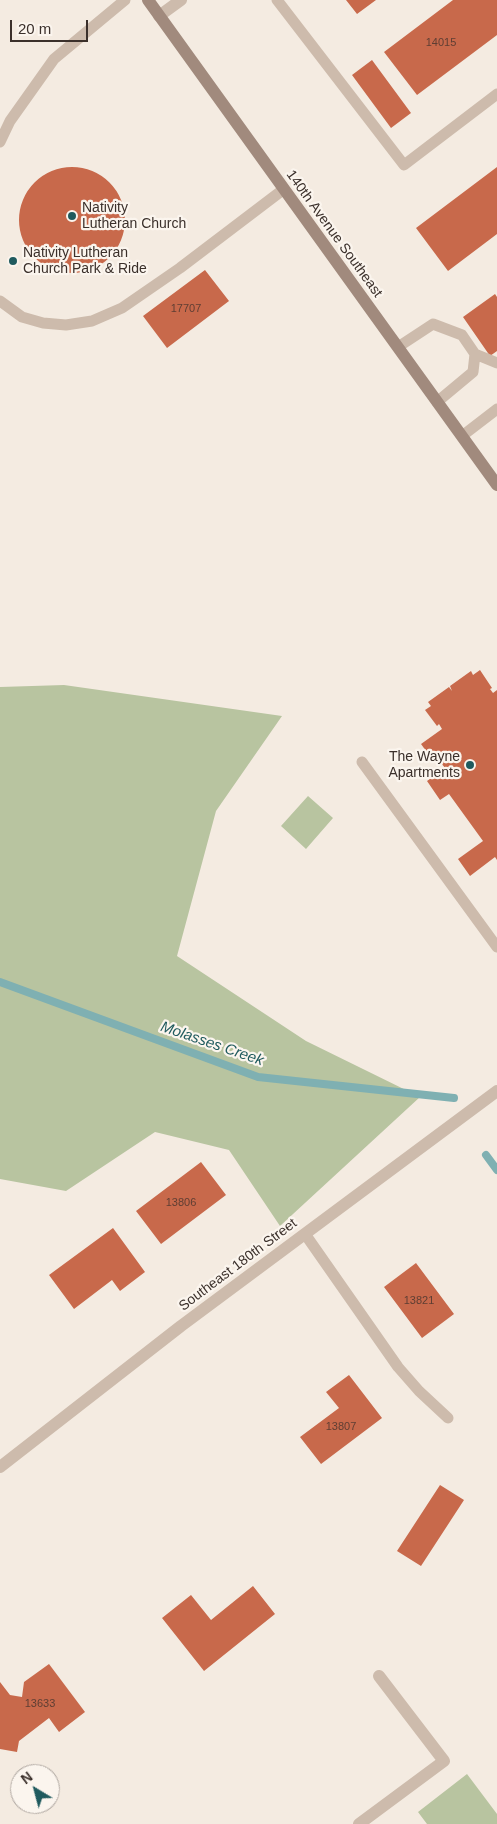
<!DOCTYPE html>
<html>
<head>
<meta charset="utf-8">
<style>
  body { margin:0 }
  #map { position:relative; width:497px; height:1824px; overflow:hidden; background:#f4ebe1; font-family:Helvetica,sans-serif }
  canvas { display:block }
  .north { position:absolute; left:10px; top:1764px; width:50px; height:50px; box-sizing:border-box; background:#fbf5ee; border:1px solid #aea6a0; border-radius:50%; rotate:323deg; font-size:14px; font-weight:700; line-height:20px; text-align:center; color:#3b302b }
  .north::after { content:''; display:block; margin:auto; width:18px; height:22px; background:#1f5a5e; clip-path:polygon(50% 0,100% 100%,50% 72%,0 100%) }
  .scale { position:absolute; left:10px; top:20px; width:78px; height:22px; box-sizing:border-box; border:2px solid #3b302b; border-top:0; padding-left:6px; font-size:15px; line-height:18px; white-space:nowrap; color:#3b302b; -webkit-text-stroke:4px #fbf5ee; paint-order:stroke }
</style>
</head>
<body>
<div id="map">
<canvas width="497" height="1824"></canvas>
<div class="north">N</div>
<div class="scale">20 m</div>
</div>
<script>
const c = document.querySelector('canvas').getContext('2d');
c.lineJoin = 'round';
function fillPath(path, color) { c.fillStyle = color; c.fill(path, 'evenodd'); }
const toPath = rows => new Path2D(rows.map(r => 'M' + r).join(''));
function strokePath(path, color, width, dash) { c.strokeStyle = color; c.lineWidth = width; c.lineCap = dash ? 'butt' : 'round'; c.setLineDash(dash || []); c.stroke(path); }
function label(font, color, halo, rows, align = 'center') {
  c.font = font + ' Helvetica,sans-serif'; c.lineWidth = 4.5; c.setLineDash([]); c.textBaseline = 'middle'; c.strokeStyle = halo; c.fillStyle = color; for (const [text, x, y, turn = 0] of rows) {
    c.save(); c.translate(x, y); c.rotate((+turn || 0) * Math.PI / 180); c.textAlign = isNaN(turn) ? turn : align; if (halo) c.strokeText(text, 0, 0); c.fillText(text, 0, 0); c.restore();
  }
}
const green = toPath([
  [64,685,282,716,216,811,177,956,306,1041,420,1097,280,1226,229,1150,155,1132,66,1191,0,1179,0,687],
  [308,796,333,818,306,849,281,826],
  [467,1774,497,1814,497,1824,427,1824,418,1812]
]);
const stream = toPath([
  [0,982,258,1077,454,1098],
  [486,1155,497,1170]
]);
const building = toPath([
  [346,0,376,0,357,14],
  [453,0,497,0,497,35,417,95,384,52],
  [372,60,411,113,391,128,352,75],
  '19 220a53 53 0 1 1 106 0a53 53 0 1 1-106 0Z',
  [497,167,497,234,448,271,416,228],
  [205,270,229,301,167,348,143,316],
  [495,294,497,297,497,351,490,356,463,317],
  [480,670,492,688,490,689,493,693,497,690,497,860,495,857,470,876,458,859,483,841,449,794,440,800,427,781,445,768,438,759,434,762,421,744,442,729,439,724,437,726,425,710,431,706,428,702,449,687,452,691,450,686,471,671,473,675],
  [201,1162,226,1195,161,1244,136,1211],
  [113,1228,145,1272,120,1291,112,1280,74,1309,49,1275],
  [416,1263,454,1314,422,1338,384,1287],
  [349,1375,382,1418,321,1464,300,1437,339,1408,326,1392],
  [440,1485,464,1500,421,1566,397,1551],
  [253,1586,275,1614,204,1671,162,1618,191,1595,211,1620],
  [49,1664,85,1712,59,1732,49,1718,19,1741,17,1752,0,1749,0,1682,10,1695,22,1697,24,1682]
]);
const service = toPath([
  [277,0,404,165,497,94],
  [0,142,10,121,54,59,125,0],
  [0,301,22,317,43,323,66,325,92,321,122,308,180,268,284,189],
  [398,347,433,324,462,335,475,354,497,363],
  [437,402,473,372,475,354],
  [462,436,497,409],
  [362,762,497,947],
  [305,1234,398,1367,419,1391,448,1418]
]);
const minor = toPath([
  [159,16,181,0],
  [0,1467,181,1326,497,1091],
  [359,1824,444,1761,379,1676]
]);
const secondary = toPath([
  [148,0,497,485]
]);
const markers = [
  [72,216,5,"#1f5a5e"],
  [13,261,5,"#1f5a5e"],
  [470,765,5,"#1f5a5e"]
];
const numberNames = [
  ["14015",441,43],
  ["17707",186,309],
  ["13806",181,1203],
  ["13821",419,1301],
  ["13807",341,1427],
  ["13633",40,1704]
];
const poiNames = [
  ["Nativity",82,208],
  ["Lutheran Church",82,224],
  ["Nativity Lutheran",23,253],
  ["Church Park & Ride",23,269],
  ["The Wayne",460,757,"right"],
  ["Apartments",460,773,"right"]
];
const streetNames = [
  ["140th Avenue Southeast",334,234,54],
  ["Southeast 180th Street",238,1265,-37]
];
const waterNames = [
  ["Molasses Creek",212,1044,19]
];
fillPath(green, '#b8c4a0');
strokePath(stream, '#7fb0b2', 8);
fillPath(building, '#c8694b');
strokePath(service, '#cdbbac', 11);
strokePath(minor, '#cdbbac', 12);
strokePath(secondary, '#a18a7d', 12);
for (const [x, y, r, color] of markers) { const dot = new Path2D(); dot.arc(x, y, r, 0, 2 * Math.PI); c.fillStyle = color; c.fill(dot); strokePath(dot, '#fbf5ee', 2); }
label('11px', '#5e3e33', null, numberNames);
label('14px', '#3b302b', '#fbf5ee', poiNames, 'left');
label('14px', '#3b302b', '#fbf5ee', streetNames);
label('italic 15px', '#1f5a5e', '#fbf5ee', waterNames);
</script>
</body>
</html>
